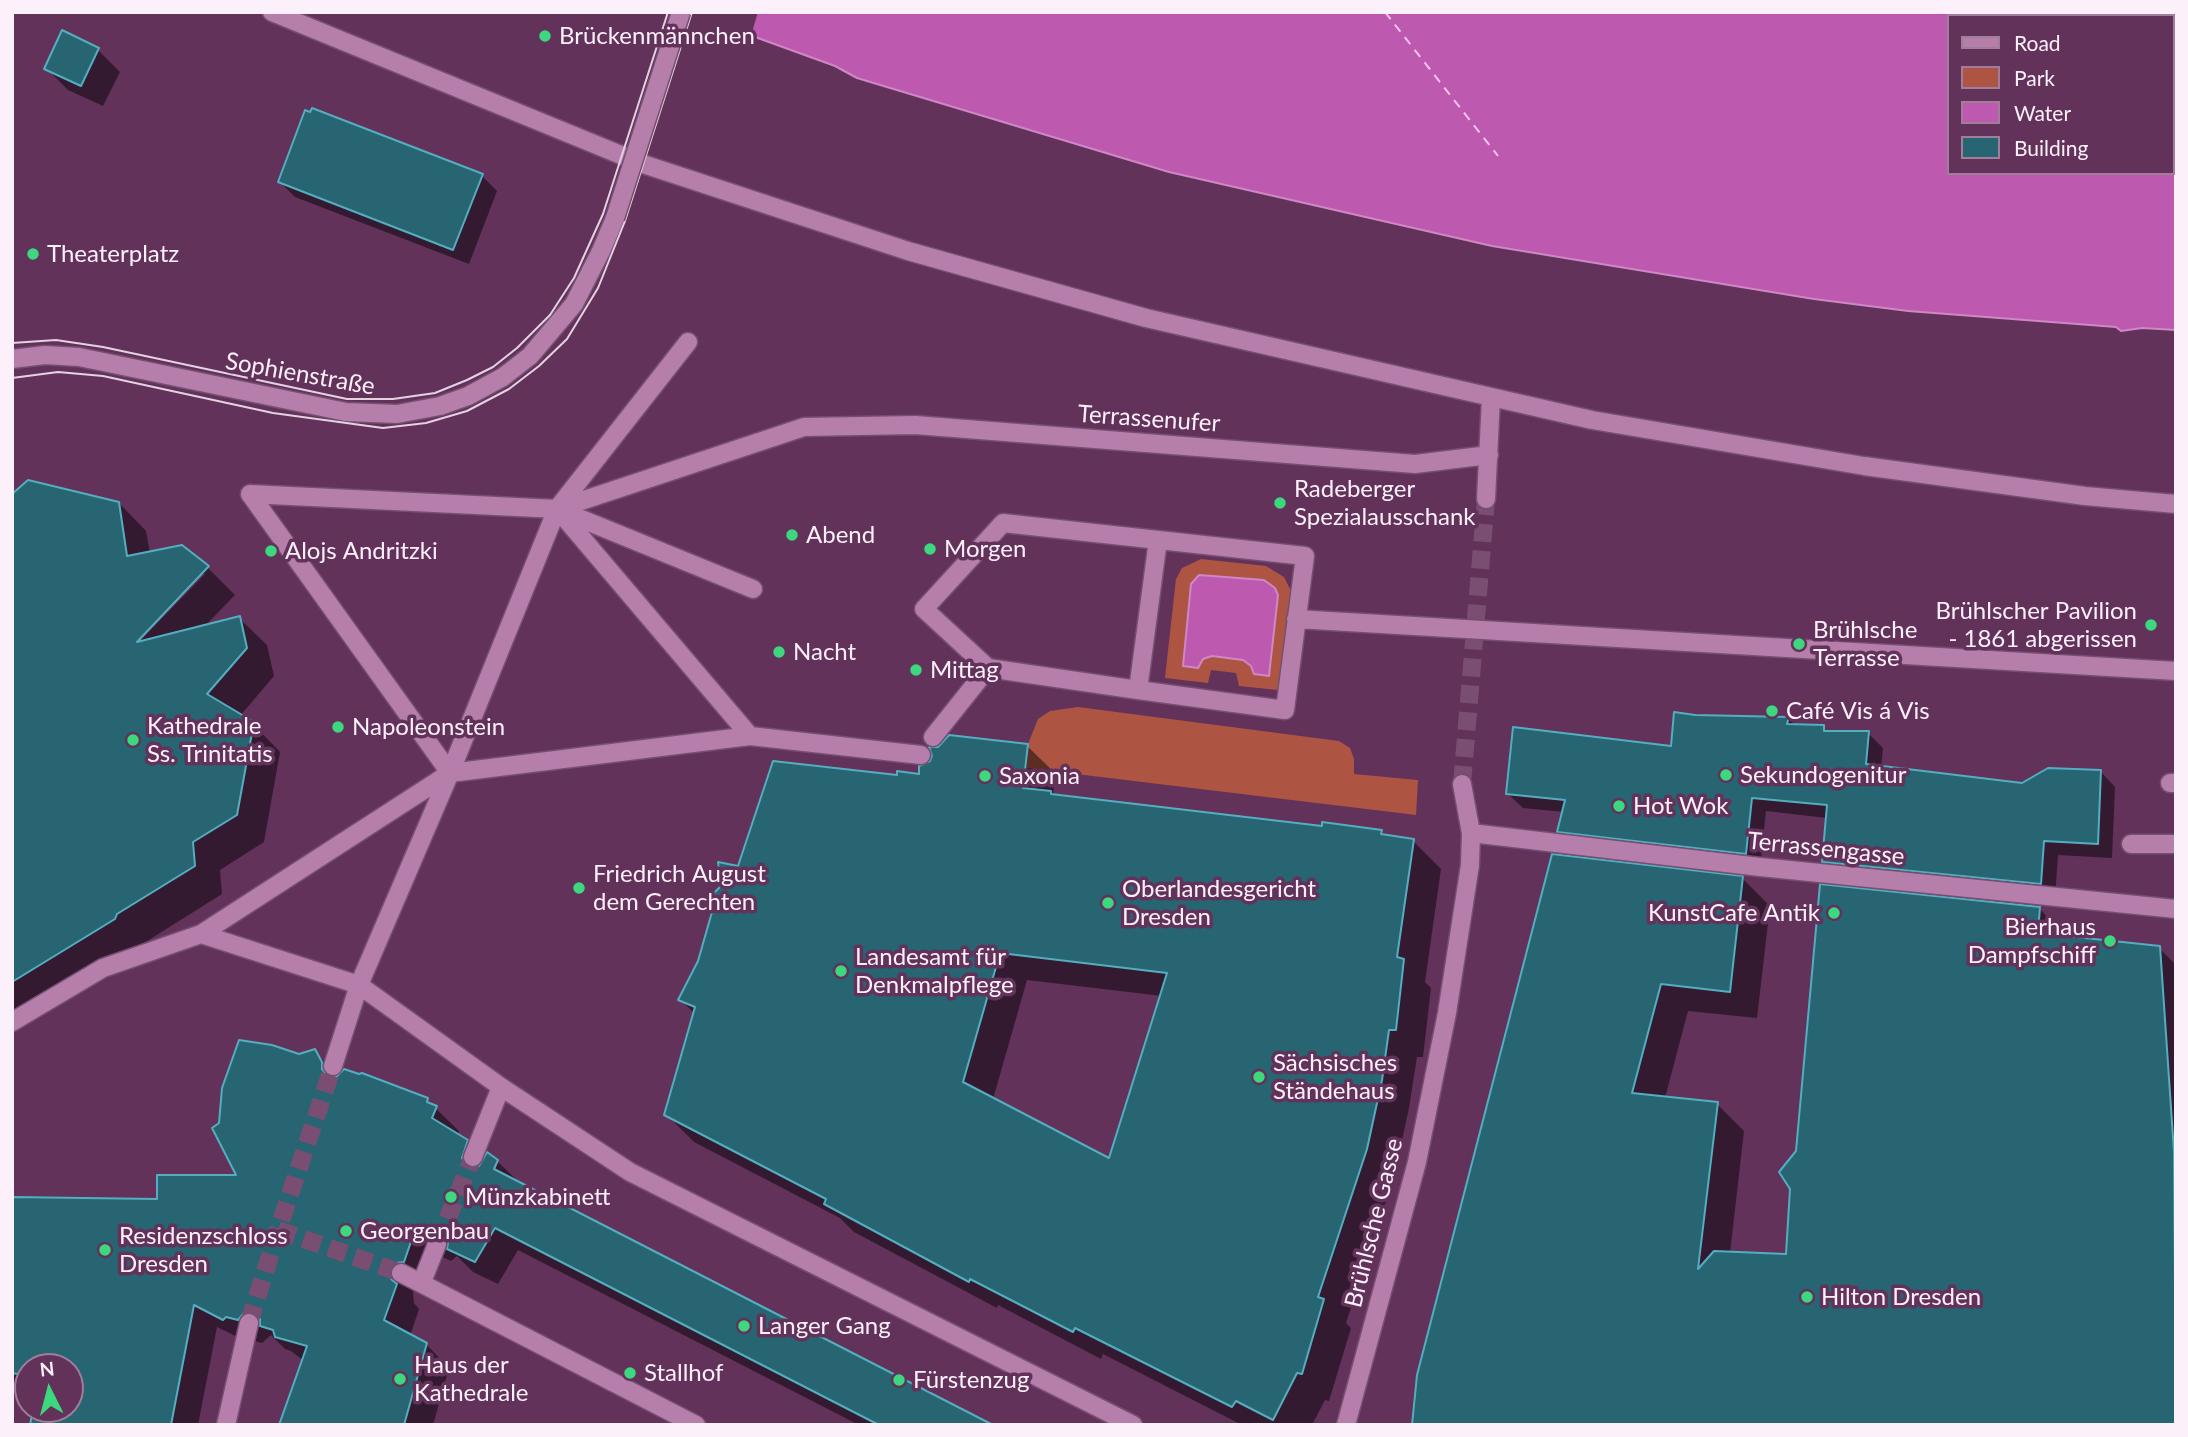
<!DOCTYPE html>
<html>
<head>
<meta charset="utf-8">
<style>
  body { margin:0 }
  #map { position:relative; width:2188px; height:1437px; overflow:hidden; background:#62325a; font-family:Lato,sans-serif }
  canvas { display:block }
  .frame { position:absolute; inset:0; border:14px solid #fcf0fa; pointer-events:none }
  .legend { position:absolute; left:1947px; top:14px; width:228px; height:161px; box-sizing:border-box; background:#62325a; border:2px solid #a07e9a; margin:0; padding:9px 12px; list-style:none; font-size:21px; color:#fcf0fa }
  .legend li { display:flex; align-items:center; gap:14px; height:35px }
  .legend b { width:35px; border:2px solid #a07e9a }
  .north { position:absolute; left:14px; top:1353px; width:70px; height:70px; box-sizing:border-box; background:#62325a; border:2px solid #a07e9a; border-radius:50%; rotate:354deg; font-size:19px; font-weight:700; line-height:28px; text-align:center; color:#fcf0fa }
  .north::after { content:''; display:block; margin:auto; width:24px; height:32px; background:#3cd77e; clip-path:polygon(50% 0,100% 100%,50% 72%,0 100%) }
</style>
</head>
<body>
<div id="map">
<canvas width="2188" height="1437"></canvas>
<div class="frame"></div>
<ul class="legend">
<li><b style="height:9px;background:#b57eab"></b>Road</li>
<li><b style="height:19px;background:#ad5542"></b>Park</li>
<li><b style="height:19px;background:#bd5aaf"></b>Water</li>
<li><b style="height:19px;background:#276572"></b>Building</li>
</ul>
<div class="north">N</div>
</div>
<script>
const c = document.querySelector('canvas').getContext('2d');
c.lineJoin = 'round';
function fillPath(path, color) { c.fillStyle = color; c.fill(path, 'evenodd'); }
const toPath = rows => new Path2D(rows.map(r => 'M' + r).join(''));
function strokePath(path, color, width, dash) { c.strokeStyle = color; c.lineWidth = width; c.lineCap = dash ? 'butt' : 'round'; c.setLineDash(dash || []); c.stroke(path); }
function label(font, color, halo, rows, align = 'center') {
  c.font = font + ' Lato,sans-serif'; c.lineWidth = 7; c.setLineDash([]); c.textBaseline = 'middle'; c.strokeStyle = halo; c.fillStyle = color; for (const [text, x, y, turn = 0] of rows) {
    c.save(); c.translate(x, y); c.rotate((+turn || 0) * Math.PI / 180); c.textAlign = isNaN(turn) ? turn : align; if (halo) c.strokeText(text, 0, 0); c.fillText(text, 0, 0); c.restore();
  }
}
const green = toPath([
  [1201,559,1266,566,1284,577,1291,591,1278,690,1239,686,1236,673,1211,670,1208,683,1165,678,1176,579,1182,568],
  [1278,595,1254,674,1251,666,1243,660,1212,656,1203,659,1199,664,1183,666],
  [1078,707,1339,741,1350,748,1354,759,1354,774,1418,780,1416,815,1026,768,1028,744,1038,719,1050,711]
]);
const water = toPath([
  [686,12,2176,12,2176,330,2142,328,2121,331,2116,327,1908,311,1814,299,1492,246,1169,172,857,78,835,66,686,12],
  [1948,16,2172,16,2172,173,1948,173,1948,16],
  [1199,575,1264,580,1275,588,1278,595,1269,676,1254,674,1251,666,1243,660,1212,656,1203,659,1198,668,1183,666,1191,584,1199,575]
]);
const pier = toPath([
  [683,12,758,12,750,39,685,16]
]);
const shadow = toPath([
  [98,50,120,72,103,106,68,90,46,68],
  [482,176,497,191,469,264,295,197,280,182],
  [12,494,119,503,146,531,150,553,182,547,208,568,235,595,205,626,239,618,267,645,274,676,240,716,253,724,280,752,264,842,220,870,222,894,12,1026],
  [200,574,205,574,132,649,129,647],
  [1788,718,1796,726,1823,727,1828,733,1868,733,1883,748,1881,768,2023,784,2101,772,2115,787,2112,858,2058,855,2055,898,1838,876,1823,861,1827,818,1766,811,1760,868,1574,846,1559,831,1564,812,1523,808,1508,794],
  [1027,746,1055,773,1053,796,1323,828,1381,831,1386,837,1413,841,1441,869,1425,982,1431,988,1423,1057,1417,1057,1409,1108,1394,1177,1346,1323,1351,1328,1329,1401,1325,1400,1312,1425,1242,1425,1103,1354,1101,1359,998,1305,997,1308,854,1232,840,1218,694,1142,666,1114,695,1014,681,1000,740,868,899,777,920,776],
  [1027,980,1162,996,1110,1161,993,1099],
  [1553,856,1742,878,1770,906,1757,1018,1688,1011,1665,1098,1717,1104,1744,1131,1730,1253,1787,1256,2039,908,2066,938,2159,948,2176,965,2176,1425,1414,1425],
  [314,1051,339,1076,427,1100,459,1131,458,1136,485,1160,497,1161,521,1184,989,1425,859,1425,518,1250,498,1284,473,1272,457,1256,451,1261,438,1255,413,1292,414,1303,419,1309,410,1336,426,1344,449,1368,433,1425,282,1425,304,1361,291,1351,285,1349,271,1335,262,1343,250,1340,248,1342,217,1327,198,1425,32,1425,35,1409,70,1409,70,1367,28,1367,28,1394,12,1378,12,1199,159,1201,239,1176,299,1056]
]);
const ferry = toPath([
  [1385,12,1498,156]
]);
const building = toPath([
  [62,30,99,48,81,86,44,69,62,30],
  [312,108,483,174,453,250,278,182,305,110,310,112,312,108],
  [28,480,119,502,127,556,182,545,209,566,137,642,240,616,247,648,207,694,254,722,237,815,193,842,195,866,117,914,115,919,12,982,12,494,28,480],
  [1674,712,1695,715,1789,717,1787,724,1824,725,1824,731,1869,731,1866,764,2022,783,2048,768,2101,770,2098,844,2044,841,2041,884,1822,862,1827,805,1752,798,1746,854,1557,832,1565,800,1506,794,1513,727,1671,746,1674,712],
  [949,735,1028,744,1023,788,1051,791,1051,794,1322,826,1322,822,1382,830,1381,834,1414,839,1397,957,1404,959,1396,1030,1389,1030,1382,1080,1367,1149,1318,1297,1324,1299,1302,1374,1297,1373,1273,1420,1236,1401,1232,1407,1075,1328,1073,1332,970,1279,969,1282,824,1204,826,1199,664,1115,695,1007,678,1000,698,961,712,912,711,896,721,886,718,862,738,866,773,761,897,775,897,771,919,774,919,766,930,761,932,756,929,747,938,747,949,735],
  [1000,953,1167,973,1109,1158,963,1082,1000,953],
  [1552,854,1743,876,1730,992,1661,984,1632,1093,1718,1102,1698,1269,1714,1251,1786,1254,1790,1189,1779,1172,1796,1151,1820,884,2040,907,2038,933,2160,946,2174,1152,2176,1425,1412,1425,1417,1375,1552,854],
  [239,1040,272,1045,299,1054,315,1049,322,1062,322,1069,329,1077,336,1077,344,1069,359,1074,362,1073,428,1098,427,1102,437,1106,432,1118,468,1140,462,1158,468,1167,479,1166,487,1152,498,1160,494,1169,993,1425,879,1425,495,1228,475,1262,447,1249,448,1242,442,1234,435,1233,427,1239,414,1233,404,1262,395,1263,391,1268,391,1279,397,1284,384,1320,427,1343,404,1425,279,1425,307,1346,275,1337,273,1330,260,1326,260,1319,252,1312,245,1312,238,1320,226,1317,223,1320,194,1305,171,1425,30,1425,33,1409,70,1409,70,1367,28,1367,28,1376,12,1373,12,1197,157,1199,157,1175,236,1175,212,1128,219,1123,222,1088,239,1040]
]);
const streetTunnel = toPath([
  [1462,784,1486,499],
  [278,1230,401,1273],
  [437,1244,473,1157],
  [249,1323,278,1230,333,1066]
]);
const street = toPath([
  [12,359,45,355,79,357,346,412,397,414,440,406,468,396,503,377,530,356,574,304,601,251,615,218],
  [250,494,557,509,753,589],
  [250,494,450,773],
  [1486,499,1491,398],
  [557,509,804,427,915,425,1415,464,1489,455],
  [559,511,750,736,921,755],
  [1296,619,2176,671],
  [1138,690,988,668,924,609,1003,523,1305,556,1285,710,1138,690,1158,540],
  [933,737,988,668],
  [2170,783,2176,783],
  [1471,833,1760,867,2176,909],
  [2131,844,2176,844],
  [201,934,359,985,501,1087,630,1172,1133,1425],
  [12,1022,103,968,201,934,450,773,750,736],
  [333,1066,359,985,450,773,557,509,688,342],
  [473,1157,501,1087],
  [401,1273,696,1425],
  [422,1282,437,1244],
  [226,1425,249,1323],
  [1346,1425,1417,1162,1447,1013,1470,865,1471,833,1462,784]
]);
const secondary = toPath([
  [272,12,643,164,908,251,1146,318,1592,420,1864,466,2085,496,2176,504]
]);
const tram = toPath([
  [12,343,56,340,103,347,347,399,393,399,435,393,467,380,493,367,517,348,550,315,574,278,603,214,668,12],
  [12,378,58,372,103,376,273,413,383,428,426,423,467,411,509,389,539,366,567,339,598,288,625,221,692,12]
]);
const streetBridge = toPath([
  [615,218,681,12]
]);
const markers = [
  [545,36,7,"#3cd77e"],
  [33,254,7,"#3cd77e"],
  [1280,503,7,"#3cd77e"],
  [792,535,7,"#3cd77e"],
  [930,549,7,"#3cd77e"],
  [271,551,7,"#3cd77e"],
  [2151,625,7,"#3cd77e"],
  [1799,644,7,"#3cd77e"],
  [779,652,7,"#3cd77e"],
  [916,670,7,"#3cd77e"],
  [1772,711,7,"#3cd77e"],
  [338,727,7,"#3cd77e"],
  [133,740,7,"#3cd77e"],
  [1726,775,7,"#3cd77e"],
  [985,776,7,"#3cd77e"],
  [1619,806,7,"#3cd77e"],
  [579,888,7,"#3cd77e"],
  [1108,903,7,"#3cd77e"],
  [1834,913,7,"#3cd77e"],
  [2110,941,7,"#3cd77e"],
  [841,971,7,"#3cd77e"],
  [1259,1077,7,"#3cd77e"],
  [451,1197,7,"#3cd77e"],
  [346,1231,7,"#3cd77e"],
  [105,1250,7,"#3cd77e"],
  [1807,1297,7,"#3cd77e"],
  [744,1326,7,"#3cd77e"],
  [630,1373,7,"#3cd77e"],
  [400,1379,7,"#3cd77e"],
  [899,1380,7,"#3cd77e"]
];
const poiNames = [
  ["Brückenmännchen",559,36],
  ["Theaterplatz",47,254],
  ["Radeberger",1294,489],
  ["Spezialausschank",1294,517],
  ["Abend",806,535],
  ["Morgen",944,549],
  ["Alojs Andritzki",285,551],
  ["Brühlscher Pavilion",2137,611,"right"],
  ["- 1861 abgerissen",2137,639,"right"],
  ["Brühlsche",1813,630],
  ["Terrasse",1813,658],
  ["Nacht",793,652],
  ["Mittag",930,670],
  ["Café Vis á Vis",1786,711],
  ["Kathedrale",147,726],
  ["Ss. Trinitatis",147,754],
  ["Napoleonstein",352,727],
  ["Sekundogenitur",1740,775],
  ["Saxonia",999,776],
  ["Hot Wok",1633,806],
  ["Friedrich August",593,874],
  ["dem Gerechten",593,902],
  ["Oberlandesgericht",1122,889],
  ["Dresden",1122,917],
  ["KunstCafe Antik",1820,913,"right"],
  ["Bierhaus",2096,927,"right"],
  ["Dampfschiff",2096,955,"right"],
  ["Landesamt für",855,957],
  ["Denkmalpflege",855,985],
  ["Sächsisches",1273,1063],
  ["Ständehaus",1273,1091],
  ["Münzkabinett",465,1197],
  ["Georgenbau",360,1231],
  ["Residenzschloss",119,1236],
  ["Dresden",119,1264],
  ["Hilton Dresden",1821,1297],
  ["Langer Gang",758,1326],
  ["Haus der",414,1365],
  ["Kathedrale",414,1393],
  ["Stallhof",644,1373],
  ["Fürstenzug",913,1380]
];
const streetNames = [
  ["Sophienstraße",300,374,10],
  ["Terrassenufer",1149,419,4],
  ["Terrassengasse",1826,849,6],
  ["Brühlsche Gasse",1374,1223,-76]
];
fillPath(green, '#ad5542');
fillPath(water, '#bd5aaf');
strokePath(water, '#d087c6', 2);
fillPath(pier, '#62325a');
fillPath(shadow, '#0007');
strokePath(ferry, '#f7c4ed', 2, [9, 7]);
fillPath(building, '#276572');
strokePath(building, '#54aec0', 2);
strokePath(streetTunnel, '#794e72', 18, [18, 9]);
strokePath(street, '#754f70', 21);
strokePath(secondary, '#754f70', 21);
strokePath(street, '#b57eab', 18);
strokePath(secondary, '#b57eab', 18);
strokePath(tram, '#e4d2e1', 2);
strokePath(streetBridge, '#754f70', 21, []);
strokePath(streetBridge, '#b57eab', 18);
for (const [x, y, r, color] of markers) { const dot = new Path2D(); dot.arc(x, y, r, 0, 2 * Math.PI); c.fillStyle = color; c.fill(dot); strokePath(dot, '#62325a', 2.5); }
label('24px', '#fcf0fa', '#62325a', poiNames, 'left');
label('24px', '#fcf0fa', '#62325a', streetNames);
</script>
</body>
</html>
